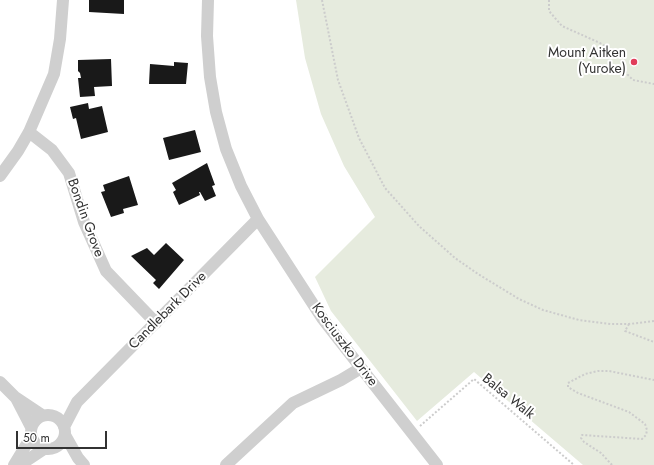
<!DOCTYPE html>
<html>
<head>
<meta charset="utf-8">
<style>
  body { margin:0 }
  #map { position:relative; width:654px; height:465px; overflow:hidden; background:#fff; font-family:Jost,sans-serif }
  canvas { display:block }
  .scale { position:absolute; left:16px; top:431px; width:91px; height:18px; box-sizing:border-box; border:2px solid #323232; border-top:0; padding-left:5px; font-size:12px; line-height:14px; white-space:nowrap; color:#323232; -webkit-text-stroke:3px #fff; paint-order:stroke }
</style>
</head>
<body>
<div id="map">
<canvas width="654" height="465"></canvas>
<div class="scale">50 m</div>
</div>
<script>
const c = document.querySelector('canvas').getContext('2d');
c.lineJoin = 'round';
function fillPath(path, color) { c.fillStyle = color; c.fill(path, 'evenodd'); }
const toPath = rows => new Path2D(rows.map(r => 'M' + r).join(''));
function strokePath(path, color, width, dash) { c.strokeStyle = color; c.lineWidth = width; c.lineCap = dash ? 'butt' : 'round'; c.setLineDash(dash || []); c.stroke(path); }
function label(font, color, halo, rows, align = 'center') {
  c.font = font + ' Jost,sans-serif'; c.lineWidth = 4; c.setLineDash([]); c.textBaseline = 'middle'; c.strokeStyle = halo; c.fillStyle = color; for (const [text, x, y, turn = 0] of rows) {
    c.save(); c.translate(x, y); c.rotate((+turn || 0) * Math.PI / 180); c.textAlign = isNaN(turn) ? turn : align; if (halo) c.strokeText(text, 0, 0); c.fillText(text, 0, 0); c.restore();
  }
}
const green = toPath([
  [296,0,654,0,654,465,583,465,474,372,417,421,331,311,315,277,375,217,344,166,321,114,305,58]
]);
const building = toPath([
  [89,0,124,0,124,14,89,12],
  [111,59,112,86,94,87,95,96,80,97,78,78,81,78,80,73,78,71,78,60],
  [174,62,188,63,186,84,149,84,150,64,174,66],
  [88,103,89,109,102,106,108,132,81,139,76,118,73,119,70,107],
  [195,130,201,152,169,160,163,138],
  [207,163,215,185,212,186,216,196,205,201,200,192,199,192,200,195,179,205,173,192,176,190,172,183],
  [129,176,138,205,123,209,124,213,111,217,101,192,105,191,103,185],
  [166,243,184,260,159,289,153,283,156,280,131,256,147,248,154,255]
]);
const path = toPath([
  [322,0,338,80,359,138,385,188,419,226,455,258,478,274,519,299,543,310,579,320,611,324,629,324,654,321],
  [549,0,549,11,562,26,600,43,614,51,621,59,626,73,633,80,654,84],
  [629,324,625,331,654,342],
  [420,426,474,379,574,465],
  [612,465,601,453,584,442,581,438,582,435,642,439,646,435,647,430,645,424,629,412,578,393,568,387,568,383,585,374,598,371,609,371,654,380]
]);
const minor = toPath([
  [208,0,207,36,210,77,216,112,226,149,241,186,258,219,322,318,437,465],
  [29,132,52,150,69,173,84,222,106,271,156,323],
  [0,176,18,151,29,132,54,74,60,39,63,0],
  [0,382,15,397,42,415],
  [16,398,31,427],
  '31 432a17 17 0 1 1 34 0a17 17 0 1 1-34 0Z',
  [64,427,77,402,258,219],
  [65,435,78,458,84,465],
  [14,465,31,437],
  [20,465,44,449],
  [226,465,293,403,341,380,361,368]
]);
const markers = [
  [634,62,4,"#e13c5a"]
];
const poiNames = [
  ["Mount Aitken",626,54],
  ["(Yuroke)",626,70]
];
const streetNames = [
  ["Bondin Grove",85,218,70],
  ["Candlebark Drive",168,311,-45],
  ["Kosciuszko Drive",344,345,53],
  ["Balsa Walk",508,397,39]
];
fillPath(green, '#e6ebde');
fillPath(building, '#191919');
strokePath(path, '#ccc', 2, [2, 2]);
strokePath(minor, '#cfcfcf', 12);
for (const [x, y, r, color] of markers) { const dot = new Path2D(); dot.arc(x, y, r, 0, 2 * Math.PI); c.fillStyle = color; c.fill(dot); strokePath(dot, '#fff', 1.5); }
label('14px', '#323232', '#fff', poiNames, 'right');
label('14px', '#323232', '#fff', streetNames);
</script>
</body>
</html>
